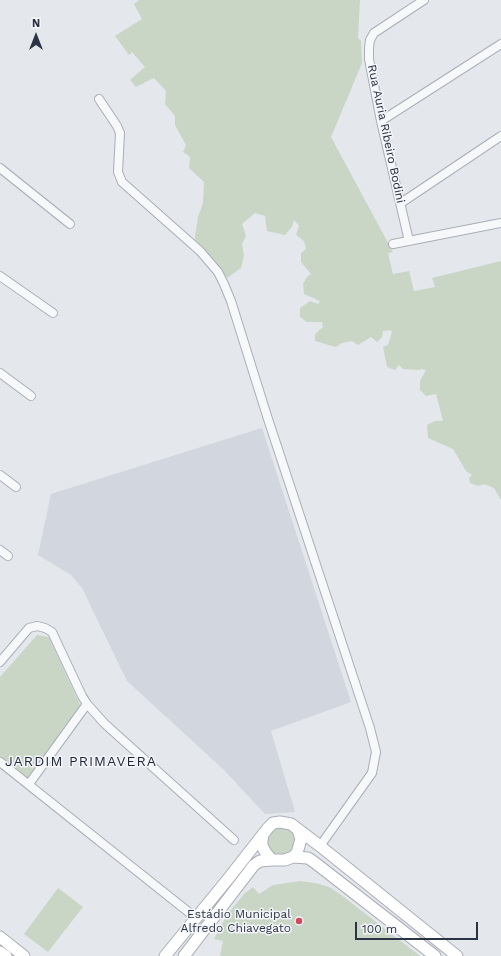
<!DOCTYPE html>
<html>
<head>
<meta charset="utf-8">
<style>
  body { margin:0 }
  #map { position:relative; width:501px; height:956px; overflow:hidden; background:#e4e7ec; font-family:"Work Sans",sans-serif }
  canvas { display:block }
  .north { position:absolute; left:16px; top:16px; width:40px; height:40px; -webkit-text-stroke:3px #f4f6f9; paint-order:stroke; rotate:0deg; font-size:11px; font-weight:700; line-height:16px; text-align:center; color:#2b3445 }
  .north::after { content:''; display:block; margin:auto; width:14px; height:18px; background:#2b3445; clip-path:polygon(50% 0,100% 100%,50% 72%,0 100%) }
  .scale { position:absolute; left:355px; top:922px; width:123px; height:18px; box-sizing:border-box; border:2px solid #2b3445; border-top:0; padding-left:5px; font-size:12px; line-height:14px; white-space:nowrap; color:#2b3445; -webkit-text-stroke:3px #f4f6f9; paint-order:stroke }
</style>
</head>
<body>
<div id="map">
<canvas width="501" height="956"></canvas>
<div class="north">N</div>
<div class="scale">100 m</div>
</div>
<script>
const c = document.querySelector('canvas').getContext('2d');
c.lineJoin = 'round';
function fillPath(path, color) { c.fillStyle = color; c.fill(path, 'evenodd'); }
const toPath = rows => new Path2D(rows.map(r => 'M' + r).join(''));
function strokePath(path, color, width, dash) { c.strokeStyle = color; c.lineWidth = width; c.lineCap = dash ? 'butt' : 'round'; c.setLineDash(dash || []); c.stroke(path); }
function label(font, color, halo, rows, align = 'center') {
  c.font = font + ' "Work Sans",sans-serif'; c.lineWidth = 3; c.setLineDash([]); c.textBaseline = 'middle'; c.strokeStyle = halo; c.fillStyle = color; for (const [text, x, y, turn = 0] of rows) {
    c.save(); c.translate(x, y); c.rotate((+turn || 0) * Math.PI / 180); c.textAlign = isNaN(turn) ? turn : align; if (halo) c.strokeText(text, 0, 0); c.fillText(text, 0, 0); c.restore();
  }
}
const built = toPath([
  [262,428,351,702,271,731,295,812,265,814,224,770,127,681,82,588,71,575,38,555,51,494]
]);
const green = toPath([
  [139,0,360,0,358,38,361,41,362,63,331,137,393,252,388,253,393,274,409,271,414,291,435,287,432,278,501,261,501,500,494,488,484,484,478,486,470,483,469,478,472,475,466,471,453,449,428,438,427,425,435,421,443,421,436,394,426,396,420,390,420,381,426,370,422,369,418,370,403,369,399,365,395,370,387,367,383,347,388,345,392,332,390,330,383,331,382,337,377,342,371,337,358,345,352,341,342,343,336,347,315,341,315,334,323,327,322,322,307,322,300,317,300,308,310,301,318,304,320,301,304,294,303,284,307,277,311,274,301,262,301,253,306,249,304,241,296,235,299,226,294,220,292,227,285,235,267,231,265,216,255,213,242,224,246,236,242,244,244,255,241,268,227,278,217,264,194,244,198,217,203,203,204,182,189,168,190,157,183,152,186,145,175,125,175,116,165,104,166,91,154,78,136,87,130,80,145,67,132,52,129,55,115,36,142,19,134,4],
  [37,635,49,637,81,707,28,779,0,758,0,677],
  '267 841a14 14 0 1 1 28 0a14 14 0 1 1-28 0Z',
  [300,881,315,883,329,887,340,894,420,956,220,956,223,941,214,939,227,915,244,894,253,887,259,894,273,885],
  [58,888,83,907,48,952,24,934]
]);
const minor = toPath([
  [99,99,117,126,120,133,118,172,122,182,200,251,218,272,224,284,231,301,267,416,370,728,376,752,372,773,320,846],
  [381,121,501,44],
  [0,168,70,224],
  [401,203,501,136],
  [409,241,381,121,369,59,369,48,370,40,374,33,424,0],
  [393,244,501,223],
  [0,276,53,313],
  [0,373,31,396],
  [0,475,16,487],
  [0,550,8,556],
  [0,662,29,628,37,626,45,628,52,632,82,696,87,704,105,724,234,840],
  [0,762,196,918],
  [29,784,87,704]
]);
const secondary = toPath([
  [263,834,262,841,262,846,266,853,272,860],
  [293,857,308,858,314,862,435,956],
  [0,937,24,956],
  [0,952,6,956],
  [165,956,228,879,268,828,273,823,280,822,291,824,320,846,457,956],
  [184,956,254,865,260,861,272,860,285,860,293,857,297,853,301,839,298,830]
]);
const markers = [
  [299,921,4,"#d1495b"]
];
const streetNames = [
  ["Rua Auria Ribeiro Bodini",386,134,78]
];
const poiNames = [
  ["Estádio Municipal",291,914],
  ["Alfredo Chiavegato",291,928]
];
const quarterNames = [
  ["JARDIM PRIMAVERA",81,762]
];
fillPath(built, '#d2d6de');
fillPath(green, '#c9d6c5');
strokePath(minor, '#a9aeb7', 10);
strokePath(secondary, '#a9aeb7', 13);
strokePath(minor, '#f7f8fa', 8);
strokePath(secondary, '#fff', 11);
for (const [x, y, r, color] of markers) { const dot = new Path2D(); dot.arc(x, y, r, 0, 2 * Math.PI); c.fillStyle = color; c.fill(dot); strokePath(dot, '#f4f6f9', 1.5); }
label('12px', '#2b3445', '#f4f6f9', streetNames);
label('12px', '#2b3445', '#f4f6f9', poiNames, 'right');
c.letterSpacing = '1px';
label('14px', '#1d2536', '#f4f6f9', quarterNames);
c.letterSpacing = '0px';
</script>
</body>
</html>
